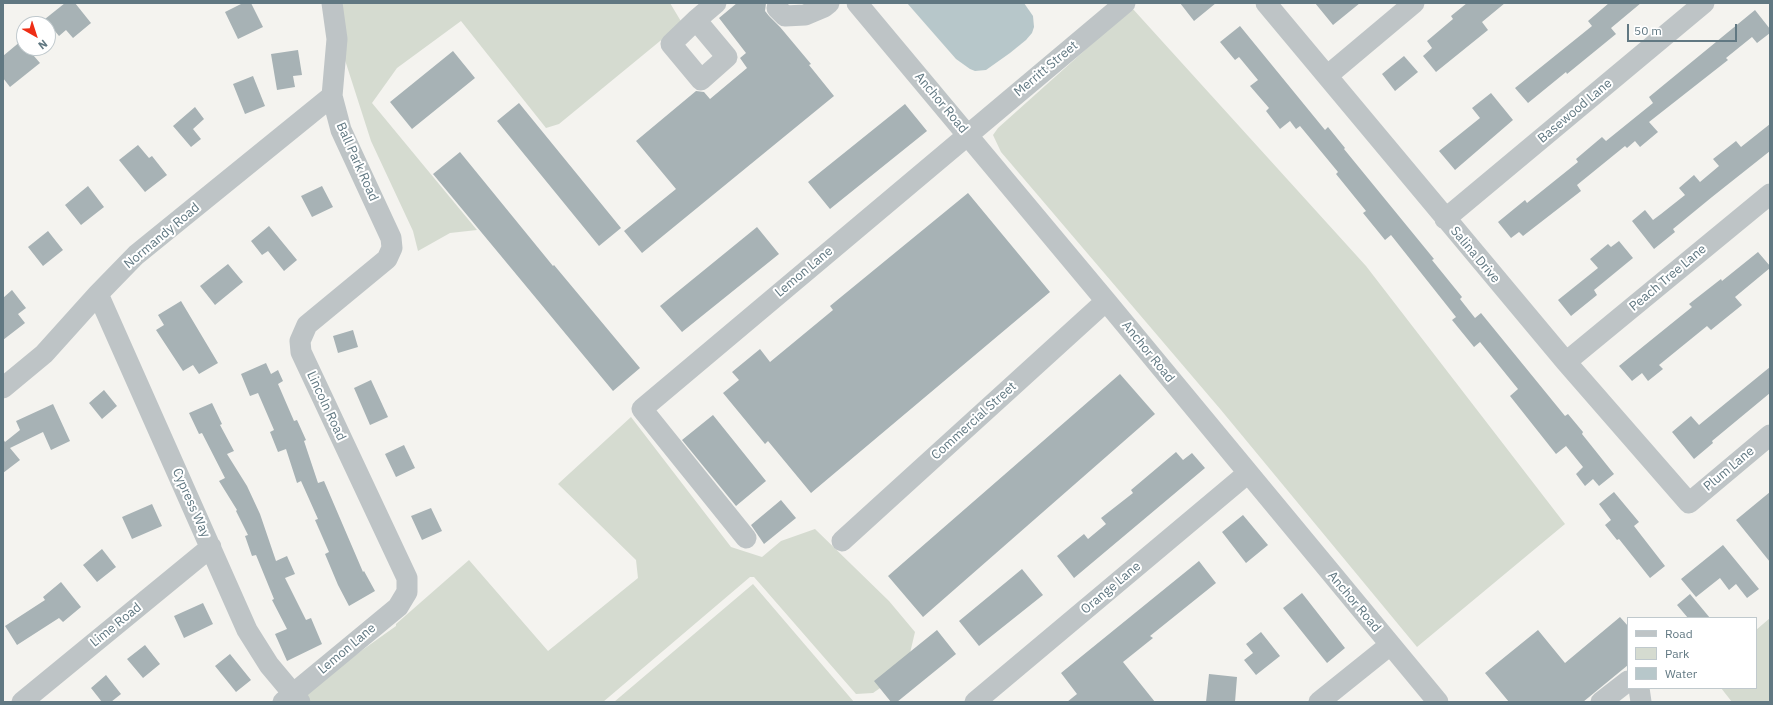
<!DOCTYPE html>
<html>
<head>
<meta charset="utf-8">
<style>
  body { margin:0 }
  #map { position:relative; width:1773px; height:705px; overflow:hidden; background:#f4f3ef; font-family:"IBM Plex Sans",sans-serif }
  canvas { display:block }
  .frame { position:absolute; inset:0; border:4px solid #617882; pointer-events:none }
  .legend { position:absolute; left:1627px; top:617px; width:130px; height:72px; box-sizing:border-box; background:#fff; border:1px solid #c0c9cd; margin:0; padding:5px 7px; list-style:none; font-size:12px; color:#617882 }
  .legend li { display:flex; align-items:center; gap:8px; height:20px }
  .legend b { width:20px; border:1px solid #c0c9cd }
  .north { position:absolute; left:16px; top:16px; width:40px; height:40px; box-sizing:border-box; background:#fff; border:1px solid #c0c9cd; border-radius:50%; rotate:141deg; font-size:11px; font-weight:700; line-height:16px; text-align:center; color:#617882 }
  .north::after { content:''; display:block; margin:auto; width:14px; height:18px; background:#ee2d15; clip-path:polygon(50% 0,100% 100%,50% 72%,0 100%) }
  .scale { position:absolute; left:1627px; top:24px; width:110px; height:18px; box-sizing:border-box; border:2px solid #617882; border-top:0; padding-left:5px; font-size:12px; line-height:14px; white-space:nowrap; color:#617882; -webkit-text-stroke:3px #fff; paint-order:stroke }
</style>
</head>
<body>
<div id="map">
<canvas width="1773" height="705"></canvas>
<div class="frame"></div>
<ul class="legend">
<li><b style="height:5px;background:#bec4c6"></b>Road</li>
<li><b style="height:11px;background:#d5dbd0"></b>Park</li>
<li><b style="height:11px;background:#b7c7ca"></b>Water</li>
</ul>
<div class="north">N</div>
<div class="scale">50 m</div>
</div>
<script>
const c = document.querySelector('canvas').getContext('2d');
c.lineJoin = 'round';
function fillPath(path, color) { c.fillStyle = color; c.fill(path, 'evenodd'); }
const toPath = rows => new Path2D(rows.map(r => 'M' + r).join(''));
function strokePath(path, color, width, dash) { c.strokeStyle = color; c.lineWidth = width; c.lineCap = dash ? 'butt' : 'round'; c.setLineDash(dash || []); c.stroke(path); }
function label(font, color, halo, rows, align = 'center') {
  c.font = font + ' "IBM Plex Sans",sans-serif'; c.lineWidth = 4; c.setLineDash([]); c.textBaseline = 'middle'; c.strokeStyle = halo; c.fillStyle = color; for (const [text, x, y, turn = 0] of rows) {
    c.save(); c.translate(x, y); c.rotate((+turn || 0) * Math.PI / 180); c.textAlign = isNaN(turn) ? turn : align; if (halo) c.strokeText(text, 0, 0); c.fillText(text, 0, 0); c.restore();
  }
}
const green = toPath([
  [339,3,670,3,682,23,559,124,546,128,461,21,397,68,372,103,477,230,450,233,418,251,413,231,371,141,344,57],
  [1132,8,1366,266,1565,524,1417,647,1221,410,1001,152,993,135,998,128],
  [631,417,731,547,762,557,781,541,815,529,889,601,915,632,906,670,873,693,856,694,754,577,750,577,603,702,310,702,304,696,347,661,396,626,396,624,469,560,548,651,638,578,636,560,558,484],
  [753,584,854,702,614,702],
  [1770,618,1770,702,1732,702,1721,688,1756,688,1756,630]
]);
const water = toPath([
  [907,3,1024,3,1033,16,1034,27,1032,33,1026,40,1010,53,986,70,975,71,970,69,956,59]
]);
const building = toPath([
  [65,3,75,3,91,23,73,38,66,30,59,36,45,19],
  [243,3,251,3,263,27,238,39,225,12],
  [737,3,766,3,765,11,769,16,780,27,811,64,809,65,834,96,642,253,624,231,676,189,636,141,696,91,704,92,710,99,747,68,740,58,746,53,719,18],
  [1180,3,1216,3,1194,21],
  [1315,3,1360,3,1333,25],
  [1467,3,1505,3,1482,22,1488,30,1436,72,1423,56,1432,48,1427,41,1453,19,1451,16],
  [1609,3,1641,3,1611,28,1616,34,1567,74,1566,72,1528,103,1515,88,1592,26,1588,21],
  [1755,10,1770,29,1770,33,1757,43,1752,37,1726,58,1728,60,1649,122,1658,132,1640,147,1635,141,1627,148,1625,146,1577,185,1581,191,1523,236,1519,232,1511,238,1498,222,1525,200,1527,203,1578,162,1576,159,1602,137,1606,141,1653,103,1649,97],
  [1240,26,1325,130,1328,127,1345,148,1344,149,1434,259,1432,260,1462,297,1460,299,1475,318,1481,313,1565,416,1568,414,1583,432,1582,434,1614,474,1599,486,1593,479,1585,486,1576,474,1583,467,1566,446,1556,454,1510,396,1518,389,1480,342,1474,347,1452,320,1456,317,1391,235,1385,240,1363,213,1366,211,1336,174,1338,172,1300,126,1296,129,1290,121,1280,129,1266,111,1269,108,1250,86,1258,80,1239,57,1235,60,1220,42],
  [21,41,24,44,24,48,27,48,40,63,10,87,3,78,3,56],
  [298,50,302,75,293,76,295,87,277,90,271,54],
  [453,51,475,78,412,129,390,102],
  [1404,56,1418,72,1395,91,1382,74],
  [253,76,265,106,245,114,233,84],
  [1491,93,1513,120,1455,170,1439,151,1480,118,1472,108],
  [519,103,621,228,599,246,497,121],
  [905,104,927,131,830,209,808,182],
  [195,107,204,119,193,129,201,139,191,147,173,126],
  [1770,124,1770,151,1712,197,1673,229,1675,232,1654,249,1632,221,1645,210,1653,220,1661,214,1685,195,1679,188,1694,175,1700,182,1719,166,1713,159,1736,141,1741,147],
  [138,145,149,158,152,156,167,175,145,192,119,160],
  [460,152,553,266,554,265,640,368,613,391,433,174],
  [88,186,104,207,81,225,65,205],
  [322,186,333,207,312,217,301,196],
  [968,193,1050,292,811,493,768,441,765,444,723,393,739,380,732,372,760,349,770,362,833,310,830,306],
  [269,226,297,260,284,271,268,251,262,255,251,241],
  [757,227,779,254,682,332,660,306],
  [48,231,63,250,43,266,28,247],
  [1619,241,1633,258,1594,290,1597,295,1571,316,1558,300,1598,268,1590,259,1608,244,1611,247],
  [1758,252,1770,266,1770,268,1735,297,1742,305,1711,330,1707,326,1659,365,1663,369,1648,381,1642,373,1632,381,1619,366,1692,307,1689,304,1721,279,1722,281],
  [228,264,243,282,215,305,200,286],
  [12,290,26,308,18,314,25,323,3,340,3,298],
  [181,301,218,363,199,374,193,365,183,371,156,330,164,325,158,315],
  [353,330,358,347,338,353,333,336],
  [266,363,271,374,278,370,283,381,278,384,294,421,297,420,306,440,304,441,318,483,324,481,363,572,364,571,375,591,349,606,338,585,325,554,329,552,315,520,318,519,301,481,297,483,286,449,278,452,270,432,274,430,258,393,250,396,241,374],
  [1770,367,1770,393,1712,441,1713,443,1694,459,1672,432,1691,416,1699,425],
  [1120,374,1155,414,923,617,888,576],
  [371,380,388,417,370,425,354,388],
  [104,390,117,406,102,419,89,403],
  [212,403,222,424,220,425,234,451,227,454,247,486,260,514,276,561,287,556,295,574,285,578,306,620,311,618,322,644,287,661,275,634,287,629,272,600,274,599,256,555,252,556,245,536,248,535,236,511,237,510,219,481,225,478,202,433,199,434,189,413],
  [53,404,70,441,51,450,43,432,10,448,20,460,3,473,3,439,5,442,20,430,16,421],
  [713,415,766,481,736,506,682,440],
  [404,445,415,468,396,477,385,454],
  [1176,452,1183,460,1192,453,1205,468,1074,578,1057,556,1084,534,1088,539,1106,524,1101,518,1133,493,1131,490],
  [1614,492,1639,522,1634,526,1665,566,1650,578,1619,539,1617,540,1605,525,1611,520,1599,504],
  [1770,492,1770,562,1736,520],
  [781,500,796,518,764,544,751,525],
  [152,504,162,526,132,539,122,517],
  [431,508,442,531,422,540,411,516],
  [1243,515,1268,545,1246,563,1222,532],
  [1723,545,1759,589,1747,598,1736,584,1729,590,1720,578,1696,597,1681,579],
  [102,549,116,567,97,582,83,565],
  [1199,561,1216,583,1150,636,1153,638,1123,662,1155,702,1067,702,1077,694,1061,673],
  [1022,569,1043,595,979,646,959,621],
  [61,582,81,607,63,622,59,618,17,645,5,626,45,600,43,597],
  [1302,593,1345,648,1327,663,1283,608],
  [1690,594,1710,618,1688,618,1677,605],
  [203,603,213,624,184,638,174,616],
  [1620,617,1628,626,1628,665,1583,702,1509,702,1485,673,1538,630,1565,663],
  [937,630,956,654,897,702,891,702,874,681],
  [1261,632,1280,656,1256,675,1244,660,1253,653,1246,644],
  [145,645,160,664,143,678,127,659],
  [230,654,251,680,236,692,215,666],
  [1209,674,1237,677,1235,702,1206,702],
  [106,675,121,694,111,702,102,702,91,688]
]);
const minor = toPath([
  [857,3,1106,301,1438,702],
  [1266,3,1566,362,1689,503,1770,435],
  [777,8,785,16,805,15,824,7,829,3],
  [696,20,727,57,701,80,671,44,696,20,716,3],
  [1327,76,1414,3],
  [1445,219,1704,3],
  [98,294,247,630,269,665,300,702],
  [1566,362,1770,194],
  [3,388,44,354,98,294,136,255,332,96],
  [746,538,642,409,1125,3],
  [842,541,1106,301],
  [1639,688,1641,702],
  [22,702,211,547],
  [283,702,398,607,407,592,407,578,301,352,300,341,307,325,387,259,392,248,391,238,341,130,332,96,337,39,332,3],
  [975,702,1248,473],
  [1319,702,1390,645],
  [1601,702,1628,681]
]);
const streetNames = [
  ["Merritt Street",1046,69,-40],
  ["Anchor Road",941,103,50],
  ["Basewood Lane",1575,111,-40],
  ["Ball Park Road",357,162,66],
  ["Normandy Road",162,236,-40],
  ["Salina Drive",1475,255,50],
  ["Lemon Lane",804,272,-40],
  ["Peach Tree Lane",1668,278,-40],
  ["Anchor Road",1148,352,51],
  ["Lincoln Road",326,406,65],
  ["Commercial Street",974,421,-42],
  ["Plum Lane",1729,469,-40],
  ["Cypress Way",191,503,66],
  ["Orange Lane",1111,588,-40],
  ["Anchor Road",1354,602,50],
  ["Lime Road",116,625,-39],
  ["Lemon Lane",347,649,-40]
];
fillPath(green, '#d5dbd0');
fillPath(water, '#b7c7ca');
fillPath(building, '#a7b2b5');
strokePath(minor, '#bec4c6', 21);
label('13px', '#617882', '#fff', streetNames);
</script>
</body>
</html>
